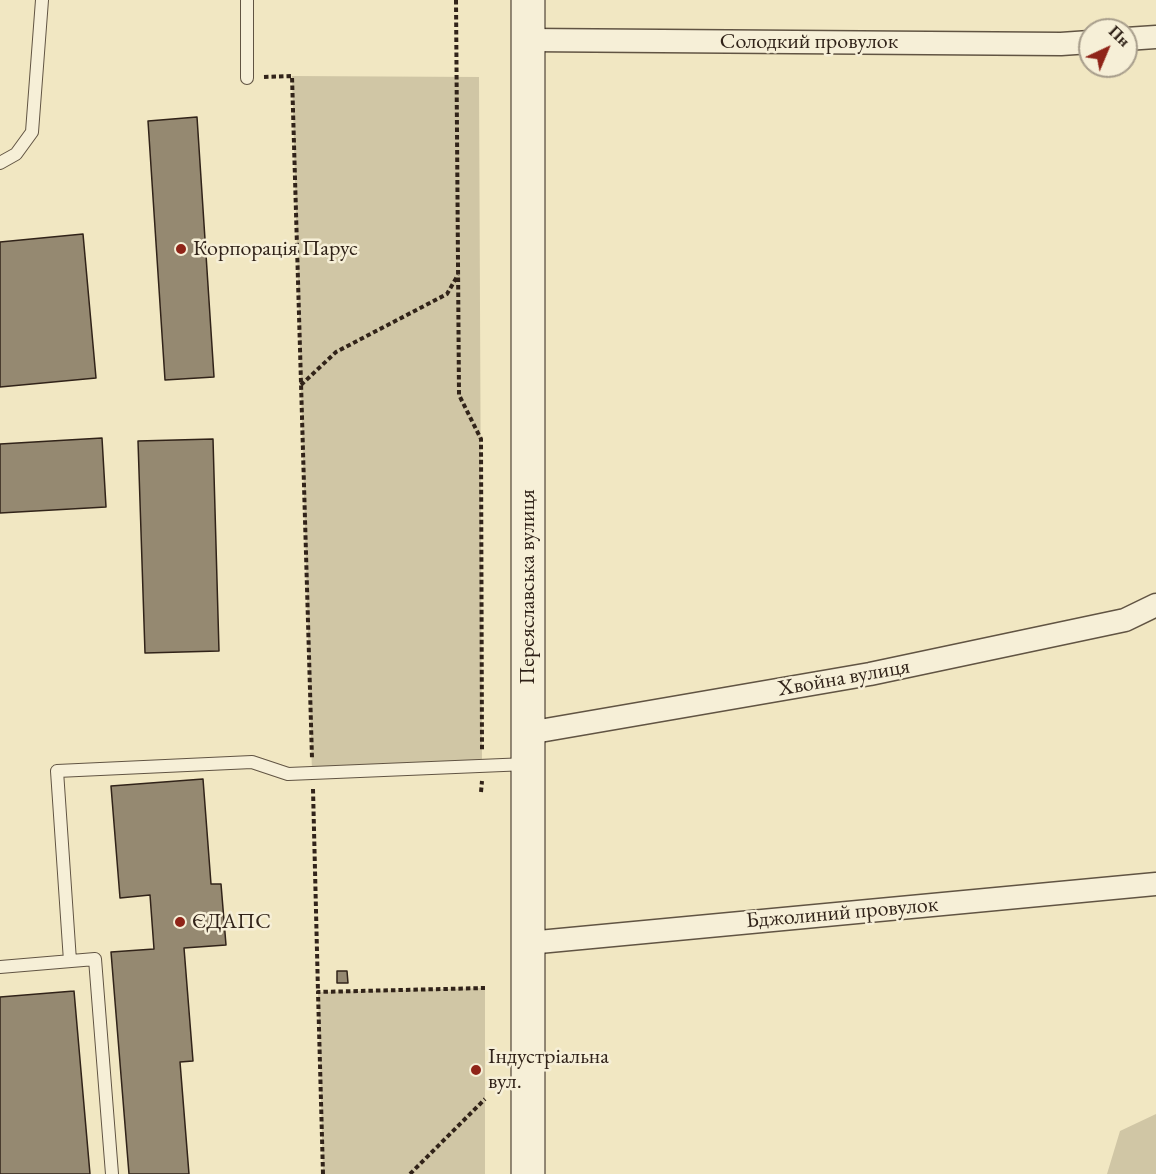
<!DOCTYPE html>
<html>
<head>
<meta charset="utf-8">
<style>
  body { margin:0 }
  #map { position:relative; width:1156px; height:1174px; overflow:hidden; background:#f1e7c2; font-family:"EB Garamond",serif }
  canvas { display:block }
  .north { position:absolute; left:1078px; top:18px; width:60px; height:60px; box-sizing:border-box; background:#f6efd7; border:2px solid #a79d8b; border-radius:50%; rotate:44deg; font-size:16px; font-weight:700; line-height:24px; text-align:center; color:#312319 }
  .north::after { content:''; display:block; margin:auto; width:21px; height:27px; background:#8f2418; clip-path:polygon(50% 0,100% 100%,50% 72%,0 100%) }
</style>
</head>
<body>
<div id="map">
<canvas width="1156" height="1174"></canvas>
<div class="north">Пн</div>
</div>
<script>
const c = document.querySelector('canvas').getContext('2d');
c.lineJoin = 'round';
function fillPath(path, color) { c.fillStyle = color; c.fill(path, 'evenodd'); }
const toPath = rows => new Path2D(rows.map(r => 'M' + r).join(''));
function strokePath(path, color, width, dash) { c.strokeStyle = color; c.lineWidth = width; c.lineCap = dash ? 'butt' : 'round'; c.setLineDash(dash || []); c.stroke(path); }
function label(font, color, halo, rows, align = 'center') {
  c.font = font + ' "EB Garamond",serif'; c.lineWidth = 5; c.setLineDash([]); c.textBaseline = 'middle'; c.strokeStyle = halo; c.fillStyle = color; for (const [text, x, y, turn = 0] of rows) {
    c.save(); c.translate(x, y); c.rotate((+turn || 0) * Math.PI / 180); c.textAlign = isNaN(turn) ? turn : align; if (halo) c.strokeText(text, 0, 0); c.fillText(text, 0, 0); c.restore();
  }
}
const green = toPath([
  [292,76,479,77,482,766,312,773],
  [485,988,485,1174,323,1174,318,992],
  [1156,1114,1156,1174,1107,1174,1120,1131]
]);
const building = toPath([
  [197,117,214,377,165,380,148,121,197,117],
  [83,234,96,378,0,387,0,242,83,234],
  [102,438,106,507,0,513,0,444,102,438],
  [213,439,219,651,145,653,138,441,213,439],
  [203,779,211,884,221,884,226,945,184,948,193,1061,180,1062,189,1174,129,1174,111,952,154,949,150,895,120,898,111,786,203,779],
  [337,971,347,971,348,983,337,983,337,971],
  [74,991,90,1174,0,1174,0,997,74,991]
]);
const path = toPath([
  [456,0,459,395,481,439,482,750],
  [264,77,292,76,312,758],
  [301,385,336,352,447,294,458,275],
  [313,789,318,992],
  [481,792,482,781],
  [323,1174,318,992,485,988],
  [410,1174,485,1099]
]);
const lane = toPath([
  [247,0,247,78],
  [0,163,16,154,32,132,42,0],
  [70,961,57,771,252,762,288,774,527,764],
  [0,967,95,959,112,1174]
]);
const street = toPath([
  [1126,39,1156,37],
  [528,40,1061,44,1090,42],
  [528,733,870,674,1125,620,1156,605],
  [528,943,1156,884]
]);
const secondary = toPath([
  [528,1174,528,0]
]);
const markers = [
  [181,249,6,"#8f2418"],
  [180,922,6,"#8f2418"],
  [476,1070,6,"#8f2418"]
];
const streetNames = [
  ["Солодкий провулок",809,42],
  ["Переяславська вулиця",528,587,-90],
  ["Хвойна вулиця",844,678,-10],
  ["Бджолиний провулок",842,913,-5]
];
const poiNames = [
  ["Корпорація Парус",193,249],
  ["ЄДАПС",192,922],
  ["Індустріальна",488,1057],
  ["вул.",488,1082]
];
fillPath(green, '#d0c6a5');
fillPath(building, '#958971');
strokePath(building, '#312319', 1.5);
strokePath(lane, '#615443', 14);
strokePath(street, '#615443', 25);
strokePath(secondary, '#312319', 35);
strokePath(path, '#312319', 4, [4.5, 3]);
strokePath(lane, '#f6efd7', 12);
strokePath(street, '#f6efd7', 22);
strokePath(secondary, '#f6efd7', 33);
for (const [x, y, r, color] of markers) { const dot = new Path2D(); dot.arc(x, y, r, 0, 2 * Math.PI); c.fillStyle = color; c.fill(dot); strokePath(dot, '#f6efd7', 2); }
label('22px', '#312319', '#f6efd7', streetNames);
label('22px', '#312319', '#f6efd7', poiNames, 'left');
</script>
</body>
</html>
